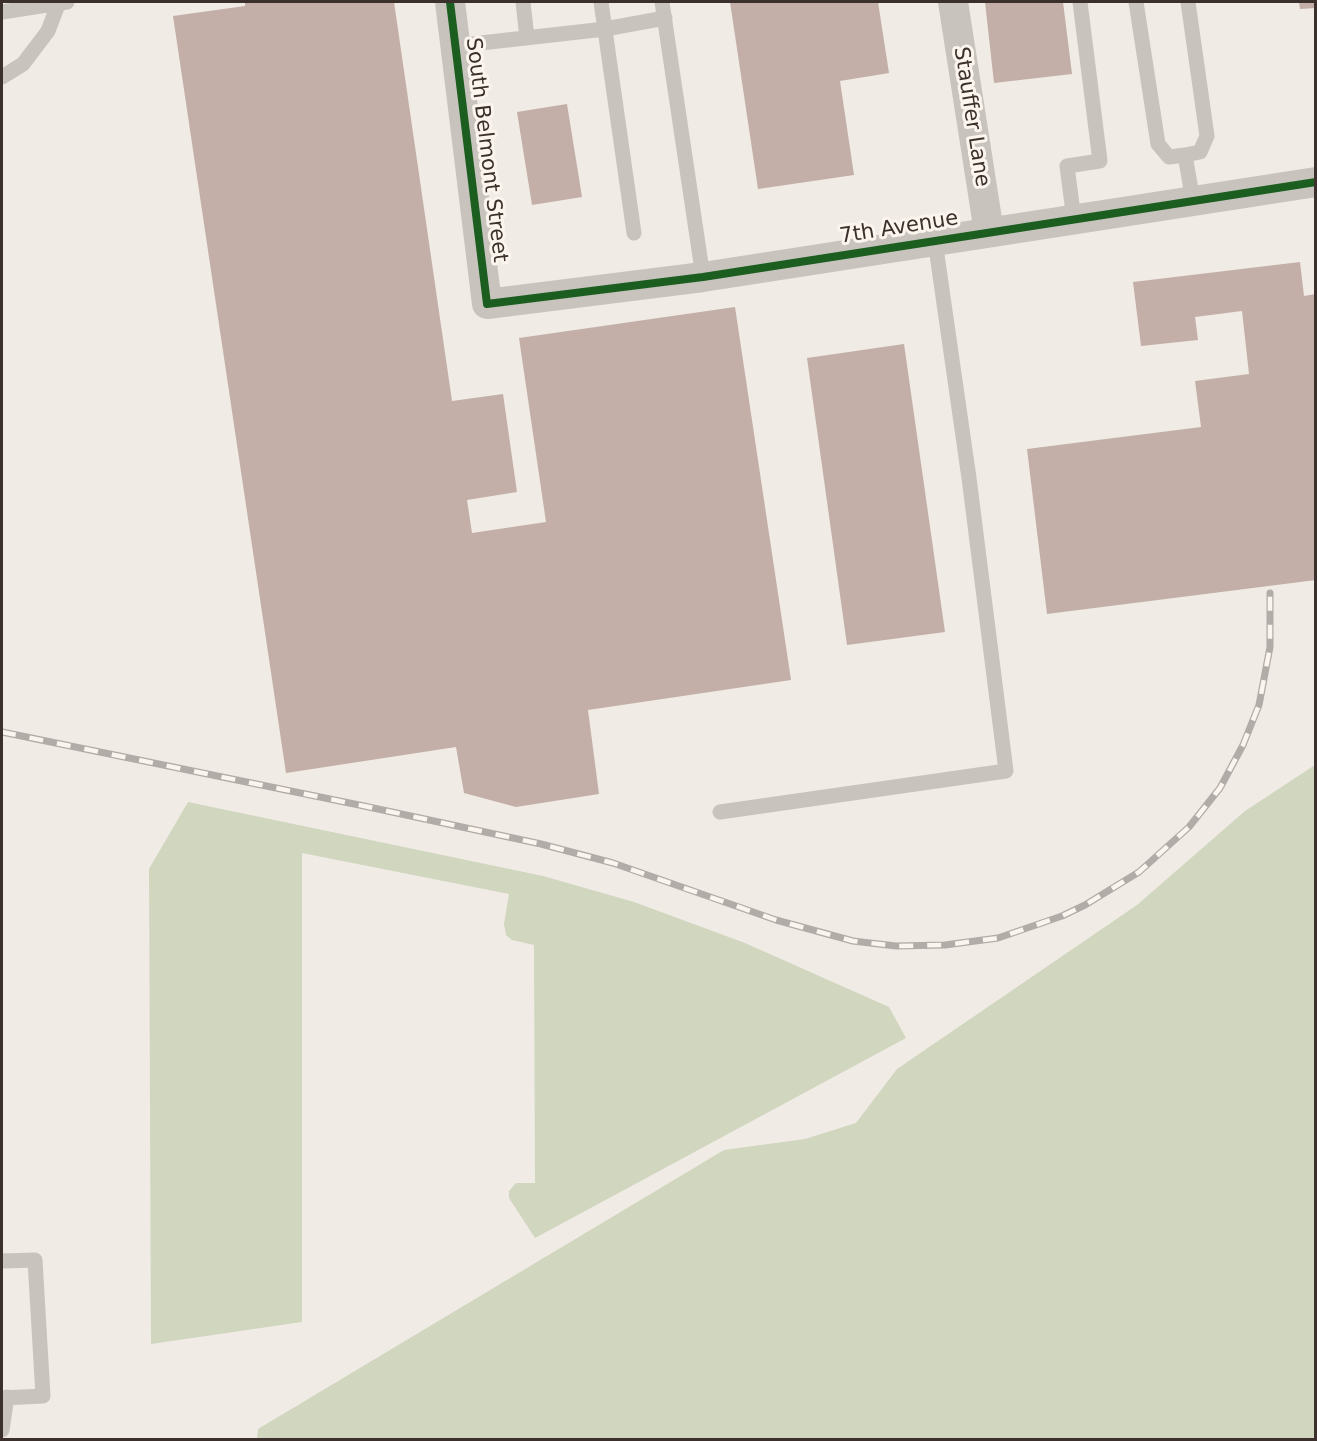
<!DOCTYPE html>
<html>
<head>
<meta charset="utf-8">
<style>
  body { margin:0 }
  #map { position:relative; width:1317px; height:1441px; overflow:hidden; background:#f0ebe5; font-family:"DejaVu Sans",sans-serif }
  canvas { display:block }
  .frame { position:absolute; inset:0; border:3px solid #3b302b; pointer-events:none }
</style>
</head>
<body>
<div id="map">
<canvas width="1317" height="1441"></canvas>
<div class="frame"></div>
</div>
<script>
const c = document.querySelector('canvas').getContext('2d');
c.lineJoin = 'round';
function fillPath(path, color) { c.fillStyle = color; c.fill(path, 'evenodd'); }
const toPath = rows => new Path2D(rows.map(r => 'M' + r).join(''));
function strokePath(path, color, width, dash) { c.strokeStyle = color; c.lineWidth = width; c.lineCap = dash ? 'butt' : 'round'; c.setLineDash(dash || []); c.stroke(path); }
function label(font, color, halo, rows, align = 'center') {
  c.font = font + ' "DejaVu Sans",sans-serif'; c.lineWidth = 6; c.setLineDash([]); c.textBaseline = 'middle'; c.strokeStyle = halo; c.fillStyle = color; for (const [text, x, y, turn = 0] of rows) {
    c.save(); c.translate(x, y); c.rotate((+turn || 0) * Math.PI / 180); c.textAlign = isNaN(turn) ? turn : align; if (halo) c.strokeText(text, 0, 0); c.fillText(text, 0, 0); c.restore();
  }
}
const green = toPath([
  [1315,765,1315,1439,257,1439,258,1429,724,1150,805,1139,856,1123,897,1069,1137,905,1245,811],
  [188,802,543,876,634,902,745,943,889,1007,906,1038,535,1238,509,1198,509,1191,516,1183,535,1183,534,945,512,940,506,935,504,924,509,894,302,853,302,1322,151,1344,149,869]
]);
const building = toPath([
  [245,2,394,2,452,401,503,394,517,492,467,500,472,533,546,522,519,338,735,307,791,680,588,710,599,794,516,807,464,793,456,747,286,773,173,16,245,6],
  [730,2,878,2,889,73,840,81,854,175,758,189],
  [985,2,1063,2,1072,74,994,83],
  [1299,2,1316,2,1316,8,1300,9],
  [567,104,582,197,532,205,517,112],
  [1300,262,1304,296,1316,294,1316,580,1047,614,1027,449,1201,427,1195,381,1249,374,1242,311,1195,317,1198,340,1141,346,1133,282],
  [904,344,945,632,847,645,807,358]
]);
const lane = toPath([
  [523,2,527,38],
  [601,2,634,233],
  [662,2,703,277],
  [1136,2,1158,144,1169,157,1185,155,1193,201],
  [2,12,67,2],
  [454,46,605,29,665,18],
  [2,77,23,64,48,31,59,2],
  [1185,155,1200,152,1207,136,1188,2],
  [1074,220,1067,166,1100,161,1080,2],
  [720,812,1006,771,969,478,935,241],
  [2,1261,35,1260,43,1396,2,1398],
  [2,1430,7,1397]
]);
const street = toPath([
  [450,2,487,304,703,277,1316,182],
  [953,2,989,232]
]);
const rail = toPath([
  [2,732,364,806,541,844,613,863,776,920,853,941,896,946,945,945,998,938,1062,916,1085,905,1139,872,1189,827,1220,788,1243,745,1259,705,1270,647,1270,593]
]);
const cycleway = toPath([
  [450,2,487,304,703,277,1316,182]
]);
const streetNames = [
  ["Stauffer Lane",971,117,81],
  ["South Belmont Street",486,150,83],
  ["7th Avenue",899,228,-9]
];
fillPath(green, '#d1d6bf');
fillPath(building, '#c3afa7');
strokePath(lane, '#c9c3be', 15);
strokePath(street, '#c9c3be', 30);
strokePath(rail, '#b1aca8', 7);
strokePath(rail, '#fbf5ee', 4.5, [14]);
strokePath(cycleway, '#1b5e20', 8);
label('21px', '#3b302b', '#fbf5ee', streetNames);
</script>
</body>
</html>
